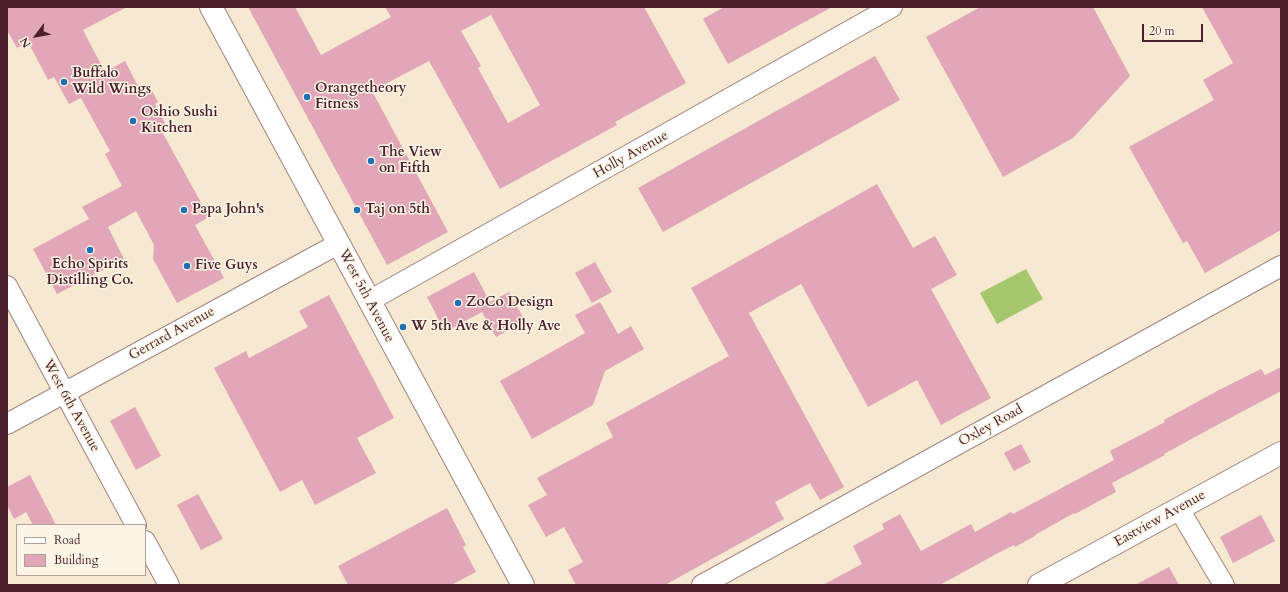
<!DOCTYPE html>
<html>
<head>
<meta charset="utf-8">
<style>
  body { margin:0 }
  #map { position:relative; width:1288px; height:592px; overflow:hidden; background:#f7e8d1; font-family:Cardo,serif }
  canvas { display:block }
  .frame { position:absolute; inset:0; border:8px solid #4a1f2b; pointer-events:none }
  .legend { position:absolute; left:16px; top:524px; width:130px; height:52px; box-sizing:border-box; background:#fcf5e5; border:1px solid #b59f9b; margin:0; padding:5px 7px; list-style:none; font-size:12px; color:#4a1f2b }
  .legend li { display:flex; align-items:center; gap:8px; height:20px }
  .legend b { width:20px; border:1px solid #b59f9b }
  .north { position:absolute; left:16px; top:16px; width:40px; height:40px; -webkit-text-stroke:3px #fcf5e5; paint-order:stroke; rotate:238deg; font-size:11px; font-weight:700; line-height:16px; text-align:center; color:#4a1f2b }
  .north::after { content:''; display:block; margin:auto; width:14px; height:18px; background:#4a1f2b; clip-path:polygon(50% 0,100% 100%,50% 72%,0 100%) }
  .scale { position:absolute; left:1142px; top:24px; width:61px; height:18px; box-sizing:border-box; border:2px solid #4a1f2b; border-top:0; padding-left:5px; font-size:12px; line-height:14px; white-space:nowrap; color:#4a1f2b; -webkit-text-stroke:3px #fcf5e5; paint-order:stroke }
</style>
</head>
<body>
<div id="map">
<canvas width="1288" height="592"></canvas>
<div class="frame"></div>
<ul class="legend">
<li><b style="height:5px;background:#fff"></b>Road</li>
<li><b style="height:11px;background:#e1a6b7"></b>Building</li>
</ul>
<div class="north">N</div>
<div class="scale">20 m</div>
</div>
<script>
const c = document.querySelector('canvas').getContext('2d');
c.lineJoin = 'round';
function fillPath(path, color) { c.fillStyle = color; c.fill(path, 'evenodd'); }
const toPath = rows => new Path2D(rows.map(r => 'M' + r).join(''));
function strokePath(path, color, width, dash) { c.strokeStyle = color; c.lineWidth = width; c.lineCap = dash ? 'butt' : 'round'; c.setLineDash(dash || []); c.stroke(path); }
function label(font, color, halo, rows, align = 'center') {
  c.font = font + ' Cardo,serif'; c.lineWidth = 3; c.setLineDash([]); c.textBaseline = 'middle'; c.strokeStyle = halo; c.fillStyle = color; for (const [text, x, y, turn = 0] of rows) {
    c.save(); c.translate(x, y); c.rotate((+turn || 0) * Math.PI / 180); c.textAlign = isNaN(turn) ? turn : align; if (halo) c.strokeText(text, 0, 0); c.fillText(text, 0, 0); c.restore();
  }
}
const green = toPath([
  [1026,269,1043,299,997,324,980,293]
]);
const building = toPath([
  [7,7,127,7,83,30,105,72,125,61,141,92,150,87,158,102,155,104,166,125,160,128,209,217,195,225,224,278,177,303,153,259,154,245,136,211,108,227,124,259,57,294,33,249,89,219,82,207,122,186,105,154,110,151,81,98,69,104,54,77,48,80,28,42,17,48,7,30],
  [248,7,295,7,321,55,391,17,385,7,644,7,686,83,615,122,617,125,500,189,429,61,372,91,448,232,387,265],
  [491,15,540,105,508,123,478,68,481,66,461,31],
  [724,7,832,7,728,64,703,19],
  [980,7,1093,7,1130,76,1073,138,1003,177,926,37],
  [1202,7,1281,7,1281,230,1205,273,1187,241,1183,243,1129,147,1214,100,1203,80,1233,63],
  [875,56,900,100,663,232,638,188],
  [877,184,913,248,935,236,957,275,931,289,991,398,941,425,917,380,868,407,801,284,749,313,844,487,820,500,810,483,775,502,784,519,665,585,576,585,568,570,583,562,564,527,546,537,528,505,547,495,537,478,613,437,606,423,729,356,691,288],
  [595,262,612,292,592,303,575,273],
  [474,272,490,302,509,292,525,321,496,337,482,312,445,332,427,297],
  [329,295,394,418,357,438,376,473,315,505,302,480,280,492,214,368,246,351,249,358,308,327,299,311],
  [600,302,618,334,631,326,644,349,605,371,593,405,532,439,500,381,585,333,575,315],
  [1281,367,1281,391,1219,424,1164,454,1165,455,1112,483,1116,492,1075,514,1074,513,1035,535,1035,536,1015,547,1014,545,998,553,940,585,823,585,862,564,853,546,884,529,882,524,900,514,921,551,971,524,975,532,1011,512,1013,514,1114,460,1110,451,1165,422,1164,420,1219,390,1261,369,1265,375],
  [135,407,161,456,136,470,110,421],
  [1021,444,1031,462,1014,471,1004,453],
  [30,475,56,525,33,525,26,512,14,519,7,505,7,487],
  [198,494,223,539,201,550,177,505],
  [447,508,466,545,463,547,476,572,451,585,348,585,338,566],
  [1261,515,1275,541,1233,563,1220,537],
  [1169,567,1179,585,1135,585]
]);
const street = toPath([
  [7,286,136,525],
  [369,301,892,7],
  [7,424,338,244],
  [1179,509,1224,585],
  [145,541,169,585],
  [702,585,1281,266]
]);
const secondary = toPath([
  [211,7,523,585],
  [1039,585,1281,453]
]);
const markers = [
  [64,82,4,"#1f6fb2"],
  [307,97,4,"#1f6fb2"],
  [133,121,4,"#1f6fb2"],
  [371,161,4,"#1f6fb2"],
  [184,210,4,"#1f6fb2"],
  [357,210,4,"#1f6fb2"],
  [90,250,4,"#1f6fb2"],
  [187,266,4,"#1f6fb2"],
  [458,303,4,"#1f6fb2"],
  [403,327,4,"#1f6fb2"]
];
const poiNames = [
  ["Buffalo",72,74],
  ["Wild Wings",72,90],
  ["Orangetheory",315,89],
  ["Fitness",315,105],
  ["Oshio Sushi",141,113],
  ["Kitchen",141,129],
  ["The View",379,153],
  ["on Fifth",379,169],
  ["Papa John's",192,210],
  ["Taj on 5th",365,210],
  ["Echo Spirits",90,265,"center"],
  ["Distilling Co.",90,281,"center"],
  ["Five Guys",195,266],
  ["ZoCo Design",466,303],
  ["W 5th Ave & Holly Ave",411,327]
];
const streetNames = [
  ["Holly Avenue",631,155,-29],
  ["West 5th Avenue",366,296,62],
  ["Gerrard Avenue",172,334,-29],
  ["West 6th Avenue",71,406,61],
  ["Oxley Road",991,426,-29],
  ["Eastview Avenue",1160,519,-29]
];
fillPath(green, '#a7c76f');
fillPath(building, '#e1a6b7');
strokePath(street, '#a0847e', 22);
strokePath(secondary, '#a0847e', 24);
strokePath(street, '#fff', 20);
strokePath(secondary, '#fff', 22);
for (const [x, y, r, color] of markers) { const dot = new Path2D(); dot.arc(x, y, r, 0, 2 * Math.PI); c.fillStyle = color; c.fill(dot); strokePath(dot, '#fcf5e5', 1.5); }
label('bold 14px', '#4a1f2b', '#fcf5e5', poiNames, 'left');
label('14px', '#4a1f2b', '#fcf5e5', streetNames);
</script>
</body>
</html>
